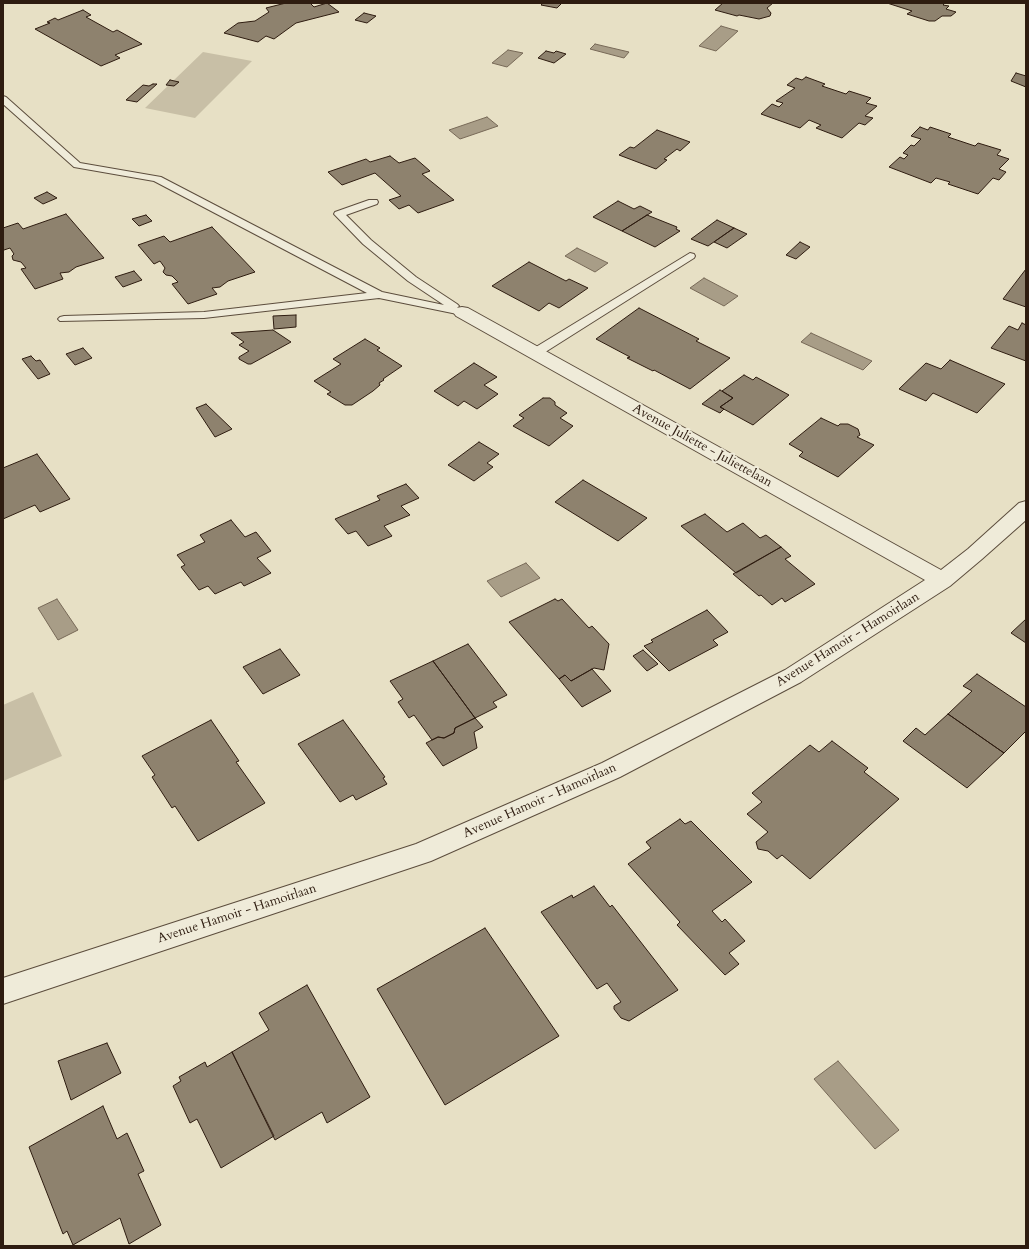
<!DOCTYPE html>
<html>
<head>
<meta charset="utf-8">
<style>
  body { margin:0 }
  #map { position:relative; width:1029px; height:1249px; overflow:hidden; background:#e7e0c5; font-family:Cardo,serif }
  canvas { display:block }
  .frame { position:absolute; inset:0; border:4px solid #2e1c10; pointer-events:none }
</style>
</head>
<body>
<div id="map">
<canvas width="1029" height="1249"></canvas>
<div class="frame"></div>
</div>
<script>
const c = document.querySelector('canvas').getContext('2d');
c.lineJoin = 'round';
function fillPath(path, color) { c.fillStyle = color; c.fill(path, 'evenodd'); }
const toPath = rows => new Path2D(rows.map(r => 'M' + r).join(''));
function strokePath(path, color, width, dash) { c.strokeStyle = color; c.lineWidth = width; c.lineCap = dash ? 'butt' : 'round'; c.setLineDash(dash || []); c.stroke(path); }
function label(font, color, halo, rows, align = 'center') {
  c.font = font + ' Cardo,serif'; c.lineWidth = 4; c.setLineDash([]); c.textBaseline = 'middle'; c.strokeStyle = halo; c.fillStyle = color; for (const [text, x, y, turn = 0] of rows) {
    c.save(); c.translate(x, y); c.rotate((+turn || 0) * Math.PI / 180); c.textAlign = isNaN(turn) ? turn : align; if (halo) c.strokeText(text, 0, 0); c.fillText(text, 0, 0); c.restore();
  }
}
const green = toPath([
  [203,52,252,61,195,118,145,108],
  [33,692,62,756,3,781,3,705]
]);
const water = toPath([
  [721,26,738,31,716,51,699,46,721,26],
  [595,44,629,52,624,58,590,49,595,44],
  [508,50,523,53,507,67,492,63,508,50],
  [487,117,498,126,460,139,449,130,487,117],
  [577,248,608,263,595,272,565,256,577,248],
  [704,278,738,296,724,306,690,288,704,278],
  [811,333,872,361,863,370,801,342,811,333],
  [526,563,540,578,501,597,487,581,526,563],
  [57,599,78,630,58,640,38,608,57,599],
  [838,1061,899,1130,875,1149,814,1079,838,1061]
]);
const building = toPath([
  [286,3,310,3,314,7,327,3,339,12,296,23,274,39,266,36,258,42,224,33,238,23,255,21,269,12,266,8,286,3],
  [543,3,562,3,557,8,541,5,543,3],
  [723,3,773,3,767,8,771,13,770,16,759,19,739,15,737,16,715,10,723,3],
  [887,3,945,3,943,5,949,6,946,9,956,12,951,16,942,16,935,21,929,21,907,14,912,11,887,3],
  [83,10,91,15,86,17,113,32,117,30,142,44,115,55,120,58,101,66,35,29,50,23,47,22,55,18,58,20,83,10],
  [364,13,376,16,367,23,355,20,364,13],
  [546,51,554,53,556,51,566,54,554,63,538,58,546,51],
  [1016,73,1026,76,1026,87,1011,81,1016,73],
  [806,77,825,84,822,86,846,94,849,91,871,98,866,103,877,106,865,116,873,118,865,125,859,123,842,138,816,128,821,125,809,120,800,128,761,114,772,104,779,107,783,103,776,101,795,88,787,85,796,78,802,80,806,77],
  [170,80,179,82,174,86,166,85,170,80],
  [153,84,157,84,137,102,126,100,143,85,149,86,153,84],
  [920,127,928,130,930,127,951,134,948,137,975,146,978,143,1001,150,997,155,1009,159,999,169,1006,172,999,180,993,178,978,194,948,184,950,182,936,178,931,183,889,167,900,157,904,159,908,155,903,153,911,145,914,146,921,139,911,136,920,127],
  [657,130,690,142,680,151,677,149,664,159,667,160,656,169,619,155,630,147,634,148,657,130],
  [390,156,399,163,415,158,430,171,422,174,454,200,418,213,409,205,399,209,389,200,401,196,375,173,342,185,328,172,366,159,370,162,390,156],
  [47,192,57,198,43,204,34,198,47,192],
  [618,201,634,209,640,206,652,212,622,231,593,217,618,201],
  [66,214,104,258,76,267,69,272,60,273,63,279,35,289,21,269,26,268,21,262,13,260,12,256,14,254,10,248,4,250,3,249,3,228,18,223,23,229,66,214],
  [146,215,152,221,139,226,132,219,146,215],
  [647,215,677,227,676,229,680,231,655,247,622,231,647,215],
  [717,220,734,228,708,246,691,239,717,220],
  [212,227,255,272,228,281,220,287,212,288,217,294,188,304,172,284,178,282,172,276,166,275,163,272,165,268,160,261,154,264,138,245,164,236,170,242,212,227],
  [734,228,747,234,727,248,714,242,734,228],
  [800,242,810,247,796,259,786,255,800,242],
  [529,262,566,281,569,279,588,288,559,308,549,303,539,311,492,286,529,262],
  [1026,269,1026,307,1003,299,1026,269],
  [134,271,142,280,123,287,115,277,134,271],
  [639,308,699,339,696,341,730,358,690,389,654,370,653,371,627,358,630,357,596,339,639,308],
  [296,315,296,327,274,329,273,316,296,315],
  [1022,323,1026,325,1026,361,991,348,1009,326,1018,330,1022,323],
  [273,330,291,342,251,364,248,364,239,359,239,357,249,351,239,345,244,342,231,333,273,330],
  [365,339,380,348,377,350,402,366,383,379,384,380,379,383,380,385,373,391,352,405,345,405,327,394,331,392,314,381,341,364,333,359,365,339],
  [83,348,92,358,75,365,66,354,83,348],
  [31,356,36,361,40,360,50,374,38,379,22,359,31,356],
  [950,360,1005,384,977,413,933,393,926,401,899,389,926,363,941,369,950,360],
  [474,363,497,377,484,385,498,394,477,409,464,401,458,406,434,391,474,363],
  [744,375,753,380,756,377,789,395,753,425,720,407,733,398,722,391,744,375],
  [720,390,733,398,720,407,724,409,720,413,702,404,720,390],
  [543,398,550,398,555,402,555,405,567,413,560,418,573,426,549,446,513,426,524,418,519,415,543,398],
  [206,404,232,429,215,437,196,408,206,404],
  [821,418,838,426,840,424,848,424,858,429,860,435,857,437,874,445,838,477,799,456,803,452,789,444,821,418],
  [479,442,499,454,487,463,493,467,474,481,448,465,479,442],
  [37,454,70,499,40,512,35,505,3,519,3,468,37,454],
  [583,480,647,518,618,541,555,502,583,480],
  [406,484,419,498,401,506,410,515,384,526,392,536,368,546,356,531,348,534,335,519,380,500,377,496,406,484],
  [705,514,727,532,743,523,760,538,766,535,781,547,736,573,681,526,705,514],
  [231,520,245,537,256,532,271,551,257,558,271,573,244,586,241,582,215,594,208,586,199,590,181,567,185,565,177,555,205,542,200,535,231,520],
  [781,547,791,556,785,559,815,584,785,602,782,598,772,605,761,595,759,596,733,574,781,547],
  [555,599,558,601,562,599,589,628,592,626,609,644,604,670,594,668,571,681,565,675,559,679,509,622,555,599],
  [707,610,728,632,713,640,718,645,669,671,644,646,653,642,651,640,707,610],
  [1026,619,1026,643,1011,633,1026,619],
  [468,644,507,695,493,702,497,707,475,718,433,661,468,644],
  [280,649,300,675,263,694,243,667,280,649],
  [643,650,658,664,647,671,633,656,643,650],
  [433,661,475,718,455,728,454,733,444,738,438,737,432,740,414,715,409,718,398,702,403,699,390,681,433,661],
  [592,669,611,691,582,707,559,679,565,675,571,681,592,669],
  [977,674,1026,707,1026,731,1004,753,948,714,972,691,963,686,977,674],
  [948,714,1004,753,967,788,903,741,916,728,925,735,948,714],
  [475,718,483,727,474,732,477,748,443,766,426,743,438,737,444,738,454,733,455,728,475,718],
  [211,720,239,761,236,762,265,803,198,841,175,806,172,808,152,777,155,775,142,756,211,720],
  [343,720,385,777,383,778,387,784,356,800,353,795,340,802,298,744,343,720],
  [832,741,868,768,864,772,899,799,810,879,782,855,777,859,768,851,758,849,756,842,768,832,747,814,762,802,752,793,810,745,819,752,832,741],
  [680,819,685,824,691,821,752,882,712,911,722,922,725,919,745,941,729,953,739,964,725,975,677,925,680,922,628,864,651,848,646,842,680,819],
  [594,886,610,907,612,905,678,990,629,1021,621,1018,614,1009,614,1006,621,1002,607,983,597,989,541,912,572,895,573,898,594,886],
  [485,928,559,1036,445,1105,377,989,485,928],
  [307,985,370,1097,327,1123,322,1112,275,1140,232,1052,269,1030,259,1013,307,985],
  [107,1043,121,1073,71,1100,58,1061,107,1043],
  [232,1052,274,1136,221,1168,197,1119,190,1123,173,1086,181,1081,179,1077,205,1062,207,1067,232,1052],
  [103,1106,117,1139,127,1133,144,1171,138,1174,161,1225,129,1244,120,1218,73,1245,67,1231,63,1234,29,1147,103,1106]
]);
const lane = toPath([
  [3,96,6,97,80,163,161,177,382,292,444,305,408,281,363,244,334,214,335,212,369,200,377,200,378,202,377,204,346,215,371,240,416,277,457,304,459,306,457,308,466,310,468,312,462,315,379,298,204,318,60,321,58,319,60,317,64,316,204,312,367,293,154,181,74,167,3,104,3,96],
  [690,253,694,254,695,256,694,258,539,356,531,356,529,353,531,350,690,253]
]);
const street = toPath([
  [462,307,468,308,941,570,968,549,1019,503,1026,501,1026,520,982,559,950,586,801,682,620,777,431,861,3,1004,3,978,416,844,602,763,785,670,925,580,456,316,453,312,456,308,462,307]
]);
const streetNames = [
  ["Avenue Juliette - Juliettelaan",702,446,29],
  ["Avenue Hamoir - Hamoirlaan",848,640,-32],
  ["Avenue Hamoir - Hamoirlaan",540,801,-24],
  ["Avenue Hamoir - Hamoirlaan",237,914,-18]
];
fillPath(green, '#c8bfa6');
fillPath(water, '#a89d87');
strokePath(water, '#776957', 1);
fillPath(building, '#8e826e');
strokePath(building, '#2e1c10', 1);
strokePath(lane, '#5c4d3d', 2);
strokePath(street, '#5c4d3d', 2);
fillPath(lane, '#efebd9');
fillPath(street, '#efebd9');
label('13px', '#2e1c10', '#efebd9', streetNames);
</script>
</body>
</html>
